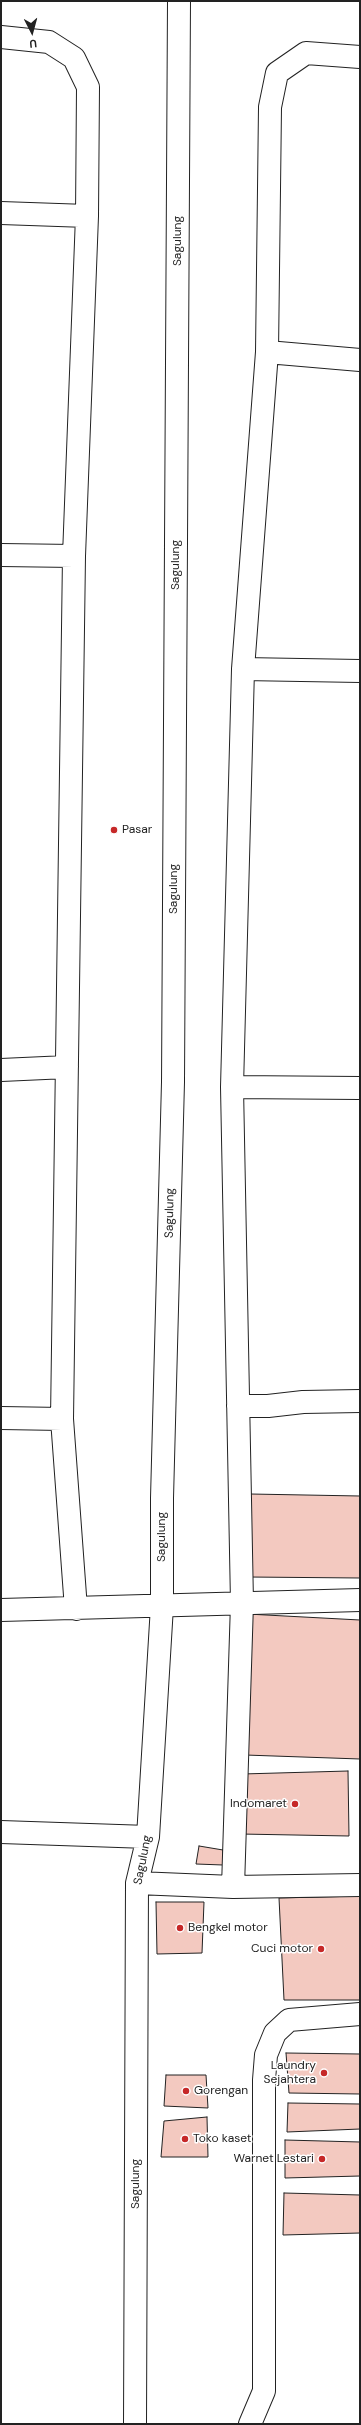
<!DOCTYPE html>
<html>
<head>
<meta charset="utf-8">
<style>
  body { margin:0 }
  #map { position:relative; width:361px; height:2425px; overflow:hidden; background:#fff; font-family:"DM Sans",sans-serif }
  canvas { display:block }
  .frame { position:absolute; inset:0; border:2px solid #222; pointer-events:none }
  .north { position:absolute; left:12px; top:12px; width:40px; height:40px; -webkit-text-stroke:3px #fff; paint-order:stroke; rotate:174deg; font-size:11px; font-weight:700; line-height:16px; text-align:center; color:#222 }
  .north::after { content:''; display:block; margin:auto; width:14px; height:18px; background:#222; clip-path:polygon(50% 0,100% 100%,50% 72%,0 100%) }
</style>
</head>
<body>
<div id="map">
<canvas width="361" height="2425"></canvas>
<div class="frame"></div>
<div class="north">U</div>
</div>
<script>
const c = document.querySelector('canvas').getContext('2d');
c.lineJoin = 'round';
function fillPath(path, color) { c.fillStyle = color; c.fill(path, 'evenodd'); }
const toPath = rows => new Path2D(rows.map(r => 'M' + r).join(''));
function strokePath(path, color, width, dash) { c.strokeStyle = color; c.lineWidth = width; c.lineCap = dash ? 'butt' : 'round'; c.setLineDash(dash || []); c.stroke(path); }
function label(font, color, halo, rows, align = 'center') {
  c.font = font + ' "DM Sans",sans-serif'; c.lineWidth = 3; c.setLineDash([]); c.textBaseline = 'middle'; c.strokeStyle = halo; c.fillStyle = color; for (const [text, x, y, turn = 0] of rows) {
    c.save(); c.translate(x, y); c.rotate((+turn || 0) * Math.PI / 180); c.textAlign = isNaN(turn) ? turn : align; if (halo) c.strokeText(text, 0, 0); c.fillText(text, 0, 0); c.restore();
  }
}
const building = toPath([
  [250,1494,360,1496,360,1578,248,1577,250,1494],
  [247,1614,360,1620,360,1759,245,1755,247,1614],
  [348,1771,349,1836,240,1834,242,1774,348,1771],
  [199,1846,223,1850,223,1865,196,1864,199,1846],
  [360,1896,360,2000,284,2000,279,1898,360,1896],
  [156,1902,204,1902,202,1953,157,1954,156,1902],
  [286,2053,360,2054,360,2094,289,2093,286,2053],
  [166,2075,206,2075,208,2108,164,2106,166,2075],
  [288,2103,360,2104,360,2129,287,2132,288,2103],
  [207,2117,208,2157,161,2157,164,2121,207,2117],
  [285,2140,360,2142,360,2176,285,2178,285,2140],
  [284,2193,360,2195,360,2233,283,2235,284,2193]
]);
const minor = toPath([
  [1,37,49,42,74,58,88,87,87,216,74,556,62,1419,76,1609],
  [1,213,87,216],
  [267,352,360,360],
  [1,555,74,556],
  [243,669,360,671],
  [1,1070,67,1067],
  [232,1087,360,1088],
  [238,1406,268,1406,303,1402,360,1401],
  [1,1418,62,1419],
  [1,1610,360,1600],
  [1,1832,148,1837],
  [137,1883,233,1887,360,1885],
  [233,1887,242,1603,232,1087,243,669,267,352,270,107,277,73,306,53,360,57],
  [135,2424,137,1883,148,1837,162,1606,162,1498,173,1082,179,1],
  [250,2424,264,2391,264,2080,266,2055,275,2033,289,2020,360,2014]
]);
const markers = [
  [114,830,4,"#c62828"],
  [295,1804,4,"#c62828"],
  [180,1928,4,"#c62828"],
  [321,1949,4,"#c62828"],
  [324,2073,4,"#c62828"],
  [186,2091,4,"#c62828"],
  [185,2139,4,"#c62828"],
  [322,2159,4,"#c62828"]
];
const streetNames = [
  ["Sagulung",178,241,-90],
  ["Sagulung",176,565,-90],
  ["Sagulung",174,889,-90],
  ["Sagulung",170,1213,-89],
  ["Sagulung",162,1537,-90],
  ["Sagulung",143,1860,-79],
  ["Sagulung",136,2184,-90]
];
const poiNames = [
  ["Pasar",122,830],
  ["Indomaret",287,1804,"right"],
  ["Bengkel motor",188,1928],
  ["Cuci motor",313,1949,"right"],
  ["Laundry",316,2066,"right"],
  ["Sejahtera",316,2080,"right"],
  ["Gorengan",194,2091],
  ["Toko kaset",193,2139],
  ["Warnet Lestari",314,2159,"right"]
];
fillPath(building, '#f3c9c0');
strokePath(building, '#222', 1);
strokePath(minor, '#222', 24);
strokePath(minor, '#fff', 22);
for (const [x, y, r, color] of markers) { const dot = new Path2D(); dot.arc(x, y, r, 0, 2 * Math.PI); c.fillStyle = color; c.fill(dot); strokePath(dot, '#fff', 1.5); }
label('12px', '#222', '#fff', streetNames);
label('12px', '#222', '#fff', poiNames, 'left');
</script>
</body>
</html>
